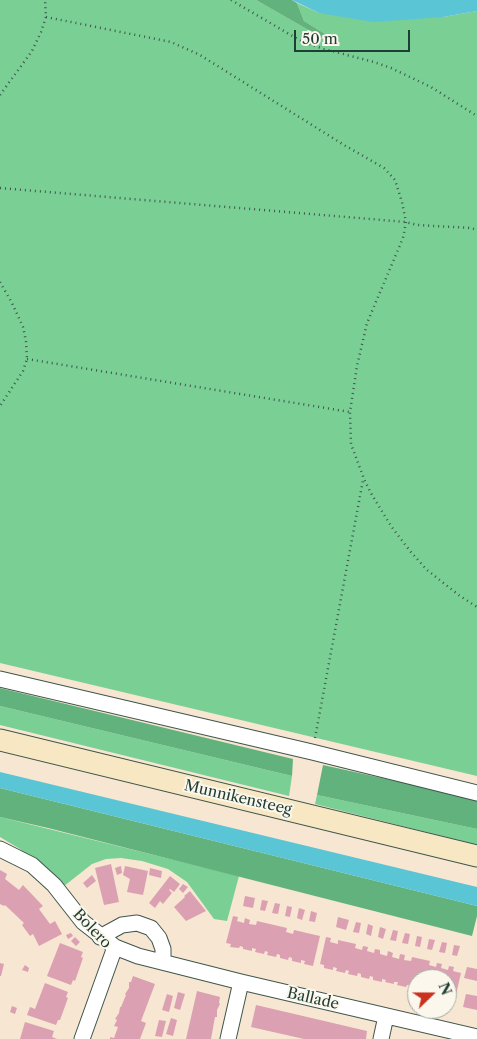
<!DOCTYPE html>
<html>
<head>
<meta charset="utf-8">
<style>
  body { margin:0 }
  #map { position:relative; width:477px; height:1039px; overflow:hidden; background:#f7e6d1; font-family:"Libre Caslon Text",serif }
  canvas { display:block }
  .north { position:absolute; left:407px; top:969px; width:50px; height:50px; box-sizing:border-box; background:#fbf7ec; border:1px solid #a3ada2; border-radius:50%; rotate:68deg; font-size:14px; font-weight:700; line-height:20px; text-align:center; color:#1f3d34 }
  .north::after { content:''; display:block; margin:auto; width:18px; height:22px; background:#c8321e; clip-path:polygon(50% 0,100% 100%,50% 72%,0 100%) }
  .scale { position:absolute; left:294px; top:30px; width:116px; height:22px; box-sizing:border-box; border:2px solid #1f3d34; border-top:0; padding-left:6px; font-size:15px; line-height:18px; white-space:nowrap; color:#1f3d34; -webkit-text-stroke:4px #fbf7ec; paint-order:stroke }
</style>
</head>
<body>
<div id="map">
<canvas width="477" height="1039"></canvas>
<div class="north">N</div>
<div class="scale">50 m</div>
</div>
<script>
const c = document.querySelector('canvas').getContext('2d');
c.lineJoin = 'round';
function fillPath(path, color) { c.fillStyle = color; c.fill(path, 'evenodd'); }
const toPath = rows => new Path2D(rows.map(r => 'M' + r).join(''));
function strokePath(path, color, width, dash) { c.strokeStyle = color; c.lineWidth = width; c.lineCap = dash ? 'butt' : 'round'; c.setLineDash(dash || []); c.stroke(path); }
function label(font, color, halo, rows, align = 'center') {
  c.font = font + ' "Libre Caslon Text",serif'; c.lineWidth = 4; c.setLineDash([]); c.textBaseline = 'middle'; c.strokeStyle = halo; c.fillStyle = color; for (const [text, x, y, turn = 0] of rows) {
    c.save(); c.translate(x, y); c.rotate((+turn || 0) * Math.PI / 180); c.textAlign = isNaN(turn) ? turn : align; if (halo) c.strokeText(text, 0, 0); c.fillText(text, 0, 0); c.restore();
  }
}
const green = toPath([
  [0,0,256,0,331,43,335,40,304,21,297,3,319,13,443,17,477,11,477,776,0,663],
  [0,706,292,776,289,796,0,725],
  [317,795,477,829,477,845,315,804],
  [0,817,239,876,227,921,214,919,187,882,168,869,142,861,121,858,106,859,92,864,59,890,40,866,20,849,0,837]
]);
const forest = toPath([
  [256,0,292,0,297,3,304,21,335,40,331,43],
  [0,688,293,759,292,776,0,706],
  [323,765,477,799,477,829,317,795],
  [0,788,477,906,477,916,472,936,48,828,0,817]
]);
const water = toPath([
  [292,0,477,0,477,11,443,17,373,22,319,13],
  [0,772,477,887,477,906,0,788]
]);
const building = toPath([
  [111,864,119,902,104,905,95,868],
  [121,866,122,873,117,875,115,868],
  [125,866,148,871,143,895,127,892,130,879,123,875],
  [150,868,162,871,161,878,149,875],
  [0,870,7,874,5,879,19,890,23,885,43,906,39,909,50,924,55,921,62,934,39,946,33,934,30,936,22,925,24,923,5,905,4,906,0,904],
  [92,875,96,881,87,888,83,883],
  [170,876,180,884,174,892,170,889,169,890,172,893,163,904,160,901,155,908,149,903],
  [183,884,188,887,183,893,179,889],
  [190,891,206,911,186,921,174,907,185,897,184,896],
  [245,896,255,898,253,908,243,906],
  [262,900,268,901,265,911,260,910],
  [275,903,280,904,278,914,272,913],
  [287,906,292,907,290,917,285,916],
  [299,908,305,910,302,920,297,918],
  [311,911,317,913,315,922,309,921],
  [233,916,238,917,237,921,244,923,245,918,250,920,249,924,256,925,257,921,287,928,286,932,293,934,294,930,320,936,313,966,304,964,305,961,301,960,301,963,292,961,292,958,289,957,288,960,280,958,280,955,277,954,276,957,267,955,268,952,265,951,264,954,255,952,256,949,252,948,252,951,243,949,243,947,240,946,239,948,230,947,231,944,226,943],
  [338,917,349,920,346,930,336,927],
  [356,922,361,923,359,933,353,932],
  [368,924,373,926,371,936,366,934],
  [380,927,386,929,383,939,378,937],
  [393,930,398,931,396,941,390,940],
  [71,933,73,936,68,939,66,935],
  [405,933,410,934,408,944,402,943],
  [417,936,422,937,420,947,415,946],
  [75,937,80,942,76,946,71,941],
  [326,937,331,938,330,942,338,944,338,940,356,944,355,948,362,950,363,946,368,947,367,951,374,953,375,949,380,950,380,954,387,956,388,951,393,953,392,957,399,959,400,954,405,955,404,960,411,961,412,957,430,961,429,965,436,967,437,963,442,964,441,968,448,970,449,966,454,967,453,971,461,973,455,999,447,997,447,979,417,979,417,990,410,988,410,985,407,985,406,987,397,985,398,982,394,982,394,984,385,982,386,980,382,979,382,982,373,980,373,977,370,976,369,979,361,977,361,974,358,973,357,976,348,974,349,971,346,970,345,973,336,971,337,968,333,967,333,970,324,968,324,965,320,964],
  [429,939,435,940,432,950,427,949],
  [442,942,447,943,445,953,439,952],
  [60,943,83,952,81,957,83,958,75,981,73,980,71,985,47,976],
  [454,945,460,946,457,956,452,955],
  [0,963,4,964,1,976,0,976],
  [25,965,29,968,28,972,22,970],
  [467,967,477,969,477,981,464,978],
  [133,976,155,984,141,1021,146,1023,140,1039,110,1039,110,1037,114,1038,118,1027,114,1026,117,1020,115,1019,119,1013,120,1007,121,1007,126,995,125,994,129,988,129,982,131,982],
  [45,983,68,992,66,997,68,998,60,1020,58,1020,56,1025,27,1015,30,1007,35,1009],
  [197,991,220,997,219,1003,220,1004,217,1010,217,1017,215,1017,211,1039,186,1039],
  [178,992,185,994,180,1010,174,1008],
  [167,994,173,996,169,1012,162,1010],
  [466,994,477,996,477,1010,463,1007],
  [256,1005,367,1031,366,1039,304,1039,251,1027],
  [12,1006,17,1008,15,1014,10,1012],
  [171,1018,177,1020,173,1036,166,1034],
  [159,1020,166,1021,162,1037,155,1036],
  [25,1022,54,1031,52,1037,57,1039,20,1039]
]);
const path = toPath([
  [231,0,301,41,324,49,374,62,391,68,431,87,477,116],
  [46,17,171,42,200,55,344,145,384,168,395,180,402,202,406,222,403,238,367,323,357,366,350,412,351,444,364,479,372,495,391,526,410,551,427,570,460,596,477,607],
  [0,95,32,51,41,32,46,17,45,0],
  [0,188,406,222,417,225,471,228,477,230],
  [0,282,12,303,23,327,26,341,27,359,23,371,0,406],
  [27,359,350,412],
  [315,738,363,480]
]);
const minor = toPath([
  [0,679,312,752,477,793],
  [0,849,32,865,54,885,83,922,115,947,82,1039],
  [100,937,122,925,137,923,151,928,159,938,163,949,163,962],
  [115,947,138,956,241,982,477,1037],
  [228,1039,241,982],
  [381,1039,386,1016]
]);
const secondary = toPath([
  [0,740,477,856]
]);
const streetNames = [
  ["Munnikensteeg",238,798,13],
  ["Bolero",92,929,46],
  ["Ballade",313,999,13]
];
fillPath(green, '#79cf94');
fillPath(forest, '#62b27e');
fillPath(water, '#5ac5d5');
fillPath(building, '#dba1b2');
strokePath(minor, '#3f564c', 17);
strokePath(secondary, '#3f564c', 23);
strokePath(path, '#3f564c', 2.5, [1, 4]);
strokePath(minor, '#fff', 15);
strokePath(secondary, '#f7e8c3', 21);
label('15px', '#1f3d34', '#fbf7ec', streetNames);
</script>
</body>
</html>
